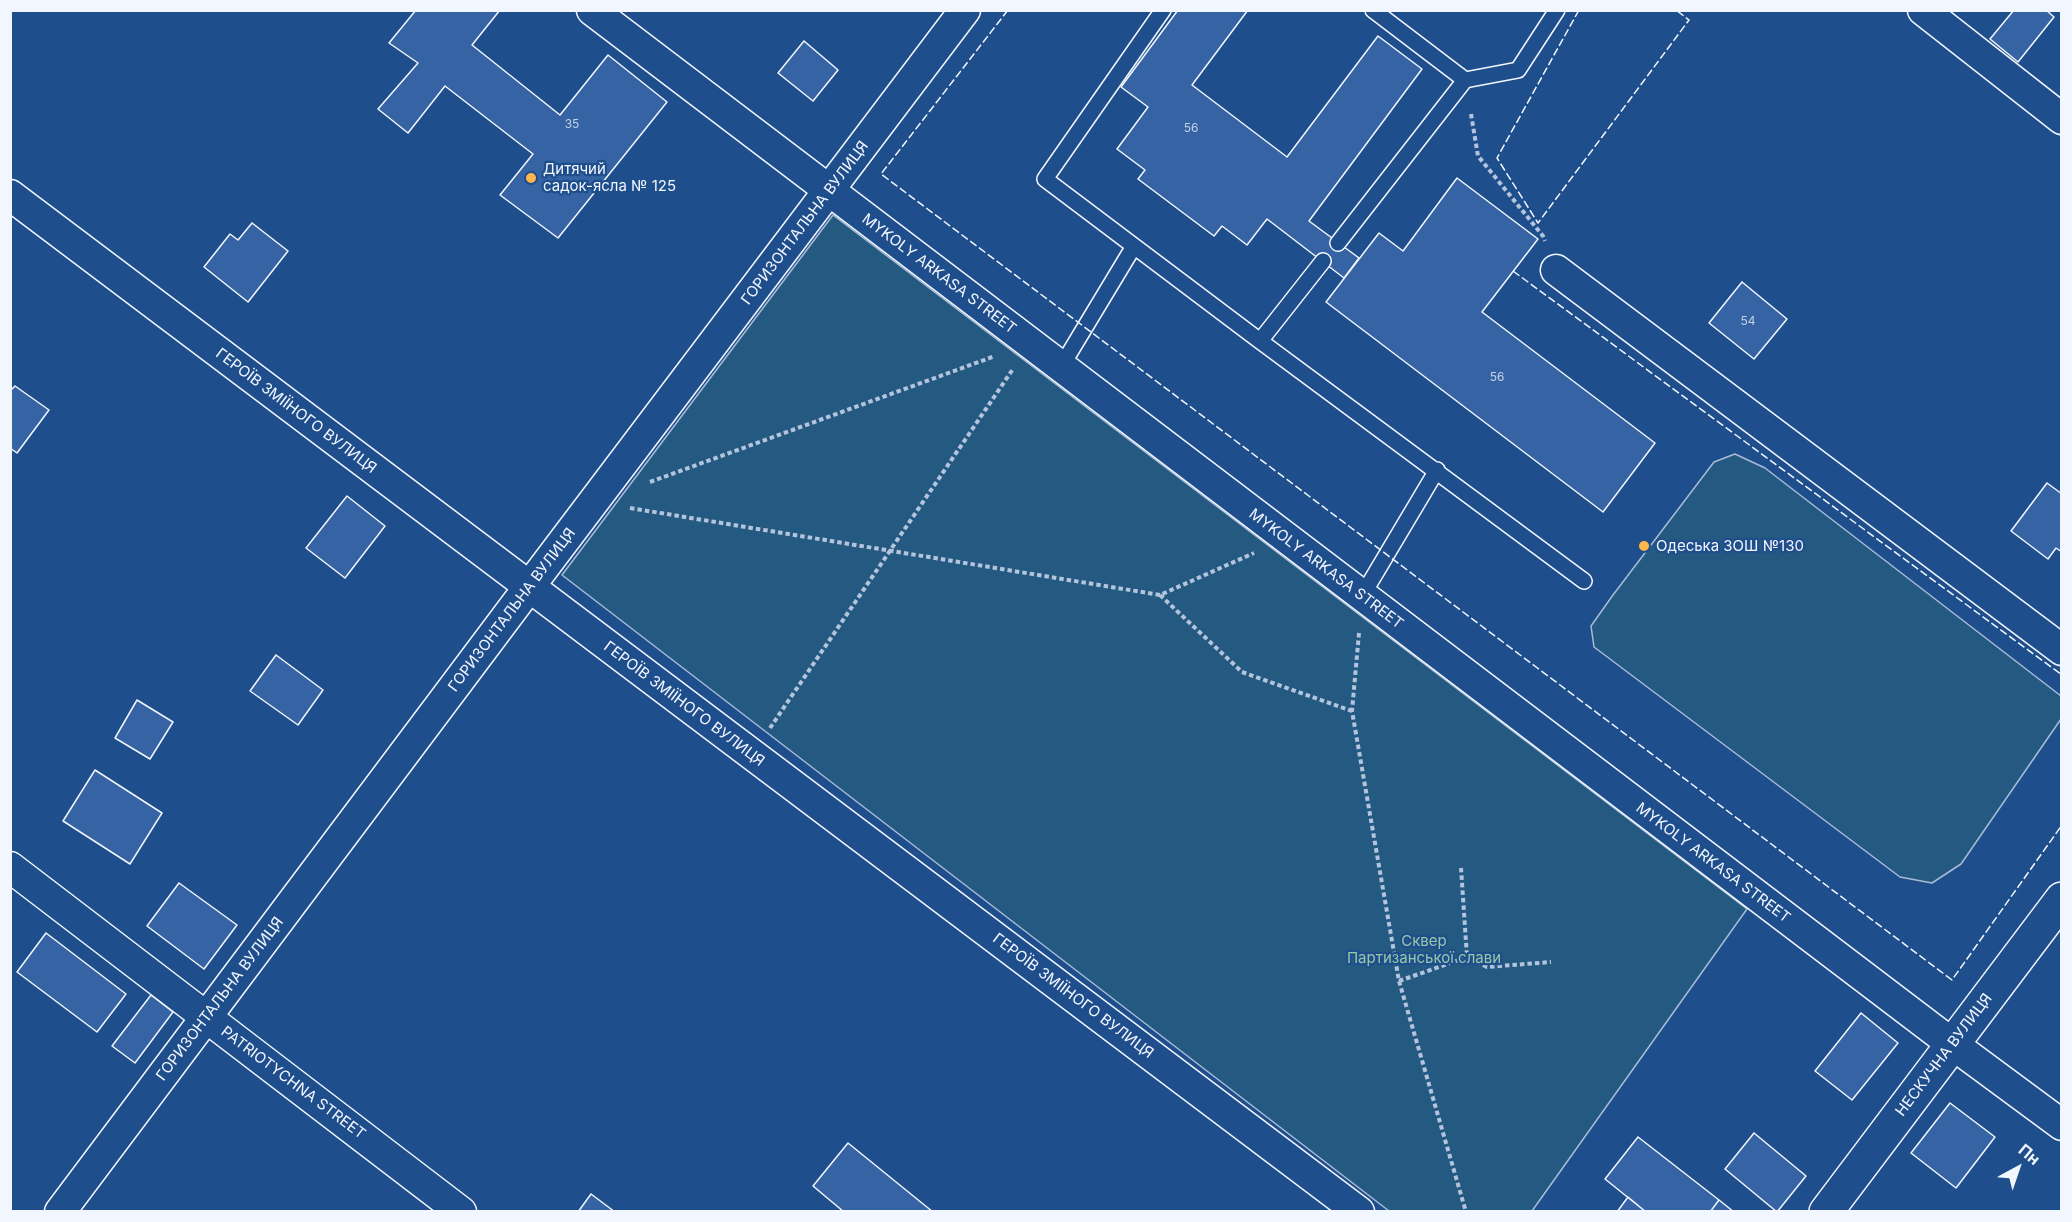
<!DOCTYPE html>
<html>
<head>
<meta charset="utf-8">
<style>
  body { margin:0 }
  #map { position:relative; width:2072px; height:1222px; overflow:hidden; background:#1f4e8c; font-family:Inter,sans-serif }
  canvas { display:block }
  .frame { position:absolute; inset:0; border:12px solid #f2f6ff; pointer-events:none }
  .north { position:absolute; left:1988px; top:1138px; width:60px; height:60px; -webkit-text-stroke:4px #1f4e8c; paint-order:stroke; rotate:40deg; font-size:16px; font-weight:700; line-height:24px; text-align:center; color:#f2f6ff }
  .north::after { content:''; display:block; margin:auto; width:21px; height:27px; background:#f2f6ff; clip-path:polygon(50% 0,100% 100%,50% 72%,0 100%) }
</style>
</head>
<body>
<div id="map">
<canvas width="2072" height="1222"></canvas>
<div class="frame"></div>
<div class="north">Пн</div>
</div>
<script>
const c = document.querySelector('canvas').getContext('2d');
c.lineJoin = 'round';
function fillPath(path, color) { c.fillStyle = color; c.fill(path, 'evenodd'); }
const toPath = rows => new Path2D(rows.map(r => 'M' + r).join(''));
function strokePath(path, color, width, dash) { c.strokeStyle = color; c.lineWidth = width; c.lineCap = dash ? 'butt' : 'round'; c.setLineDash(dash || []); c.stroke(path); }
function label(font, color, halo, rows, align = 'center') {
  c.font = font + ' Inter,sans-serif'; c.lineWidth = 4.5; c.setLineDash([]); c.textBaseline = 'middle'; c.strokeStyle = halo; c.fillStyle = color; for (const [text, x, y, turn = 0] of rows) {
    c.save(); c.translate(x, y); c.rotate((+turn || 0) * Math.PI / 180); c.textAlign = isNaN(turn) ? turn : align; if (halo) c.strokeText(text, 0, 0); c.fillText(text, 0, 0); c.restore();
  }
}
const green = toPath([
  [833,215,1747,909,1532,1211,1389,1211,562,575,833,215],
  [1735,454,1765,468,2061,696,2061,719,1961,864,1932,883,1900,877,1594,647,1591,626,1613,595,1714,462,1735,454]
]);
const building = toPath([
  [416,10,500,10,472,45,560,115,608,55,667,102,558,238,500,195,533,154,445,86,408,133,378,109,418,63,389,43,416,10],
  [1178,10,1248,10,1192,85,1287,157,1378,36,1422,69,1309,221,1359,258,1344,278,1267,219,1247,245,1222,226,1214,236,1138,179,1145,170,1117,149,1148,107,1121,87,1178,10],
  [2014,10,2046,10,2054,17,2018,62,1990,39,2014,10],
  [804,41,838,70,813,101,778,73,804,41],
  [1457,178,1538,239,1482,312,1655,443,1603,512,1326,302,1379,233,1403,251,1457,178],
  [252,223,288,251,248,302,204,267,230,234,238,240,252,223],
  [1742,282,1787,319,1754,359,1709,323,1742,282],
  [15,386,49,410,17,453,10,448,10,391,15,386],
  [2047,483,2062,494,2062,552,2056,548,2048,559,2011,531,2047,483],
  [347,496,385,526,345,578,306,548,347,496],
  [276,655,323,690,298,725,250,691,276,655],
  [137,700,173,722,150,759,115,738,137,700],
  [95,770,162,813,130,864,63,821,95,770],
  [179,883,237,925,204,969,147,926,179,883],
  [46,933,126,994,97,1032,17,972,46,933],
  [151,995,173,1012,135,1063,112,1046,151,995],
  [1861,1013,1898,1043,1852,1100,1815,1071,1861,1013],
  [1950,1103,1995,1137,1956,1188,1911,1153,1950,1103],
  [1754,1133,1806,1176,1777,1212,1725,1169,1754,1133],
  [1638,1137,1719,1200,1710,1212,1646,1212,1605,1179,1638,1137],
  [848,1143,933,1212,844,1212,813,1186,848,1143],
  [591,1194,615,1212,578,1212,591,1194],
  [1628,1197,1646,1212,1617,1212,1628,1197],
  [1719,1200,1734,1212,1710,1212,1719,1200]
]);
const path = toPath([
  [1471,114,1478,156,1543,236,1545,241],
  [650,482,995,356],
  [630,508,1160,595,1254,553],
  [1160,595,1242,672,1352,711],
  [1359,633,1352,711,1399,981,1466,1212],
  [770,728,1013,369],
  [1461,868,1467,957],
  [1399,981,1467,957,1487,967,1551,962]
]);
const service = toPath([
  [1163,10,1045,179,1260,341,1323,261],
  [1373,10,1465,80],
  [1338,243,1465,80,1518,70,1557,10],
  [1260,341,1584,581],
  [1061,367,1134,246],
  [1362,596,1437,470]
]);
const minor = toPath([
  [592,10,1947,1040,2062,1125],
  [1923,10,2062,119],
  [10,195,1359,1212],
  [1556,270,2062,650],
  [10,867,461,1212],
  [60,1212,529,587,965,10]
]);
const tertiary = toPath([
  [1826,1212,2062,899]
]);
const fence = toPath([
  [1008,10,881,174,1952,980,2062,825],
  [1579,10,1497,158,1538,223,1689,20,1676,10],
  [1513,271,2062,675]
]);
const markers = [
  [531,178,6,"#ffb74d"],
  [1644,546,6,"#ffb74d"]
];
const numberNames = [
  ["35",572,124],
  ["56",1191,128],
  ["54",1748,321],
  ["56",1497,377]
];
const poiNames = [
  ["Дитячий",543,169],
  ["садок-ясла № 125",543,186],
  ["Одеська ЗОШ №130",1656,546]
];
const streetNames = [
  ["ГОРИЗОНТАЛЬНА ВУЛИЦЯ",805,223,-53],
  ["MYKOLY ARKASA STREET",939,274,37],
  ["ГЕРОЇВ ЗМІЇНОГО ВУЛИЦЯ",296,411,37],
  ["MYKOLY ARKASA STREET",1326,569,37],
  ["ГОРИЗОНТАЛЬНА ВУЛИЦЯ",512,610,-53],
  ["ГЕРОЇВ ЗМІЇНОГО ВУЛИЦЯ",684,704,37],
  ["MYKOLY ARKASA STREET",1713,863,37],
  ["ГЕРОЇВ ЗМІЇНОГО ВУЛИЦЯ",1073,996,37],
  ["ГОРИЗОНТАЛЬНА ВУЛИЦЯ",220,999,-53],
  ["НЕСКУЧНА ВУЛИЦЯ",1944,1055,-53],
  ["PATRIOTYCHNA STREET",293,1083,37]
];
const parkNames = [
  ["Сквер",1424,941],
  ["Партизанської слави",1424,958]
];
fillPath(green, '#245a82');
strokePath(green, '#a8bbd7', 1.5);
fillPath(building, '#3563a3');
strokePath(building, '#f2f6ff', 1.5);
strokePath(service, '#f2f6ff', 18);
strokePath(minor, '#f2f6ff', 33);
strokePath(tertiary, '#f2f6ff', 36);
strokePath(path, '#b3c4dc', 4, [4.5, 3]);
strokePath(service, '#1f4e8c', 15);
strokePath(minor, '#1f4e8c', 30);
strokePath(tertiary, '#1f4e8c', 33);
strokePath(fence, '#f2f6ff', 1.5, [8, 3]);
for (const [x, y, r, color] of markers) { const dot = new Path2D(); dot.arc(x, y, r, 0, 2 * Math.PI); c.fillStyle = color; c.fill(dot); strokePath(dot, '#1f4e8c', 2); }
label('12px', '#c3d1e8', null, numberNames);
label('15px', '#f2f6ff', '#1f4e8c', poiNames, 'left');
label('15px', '#f2f6ff', '#1f4e8c', streetNames);
label('15px', '#97c8a6', '#1f4e8c', parkNames);
</script>
</body>
</html>
